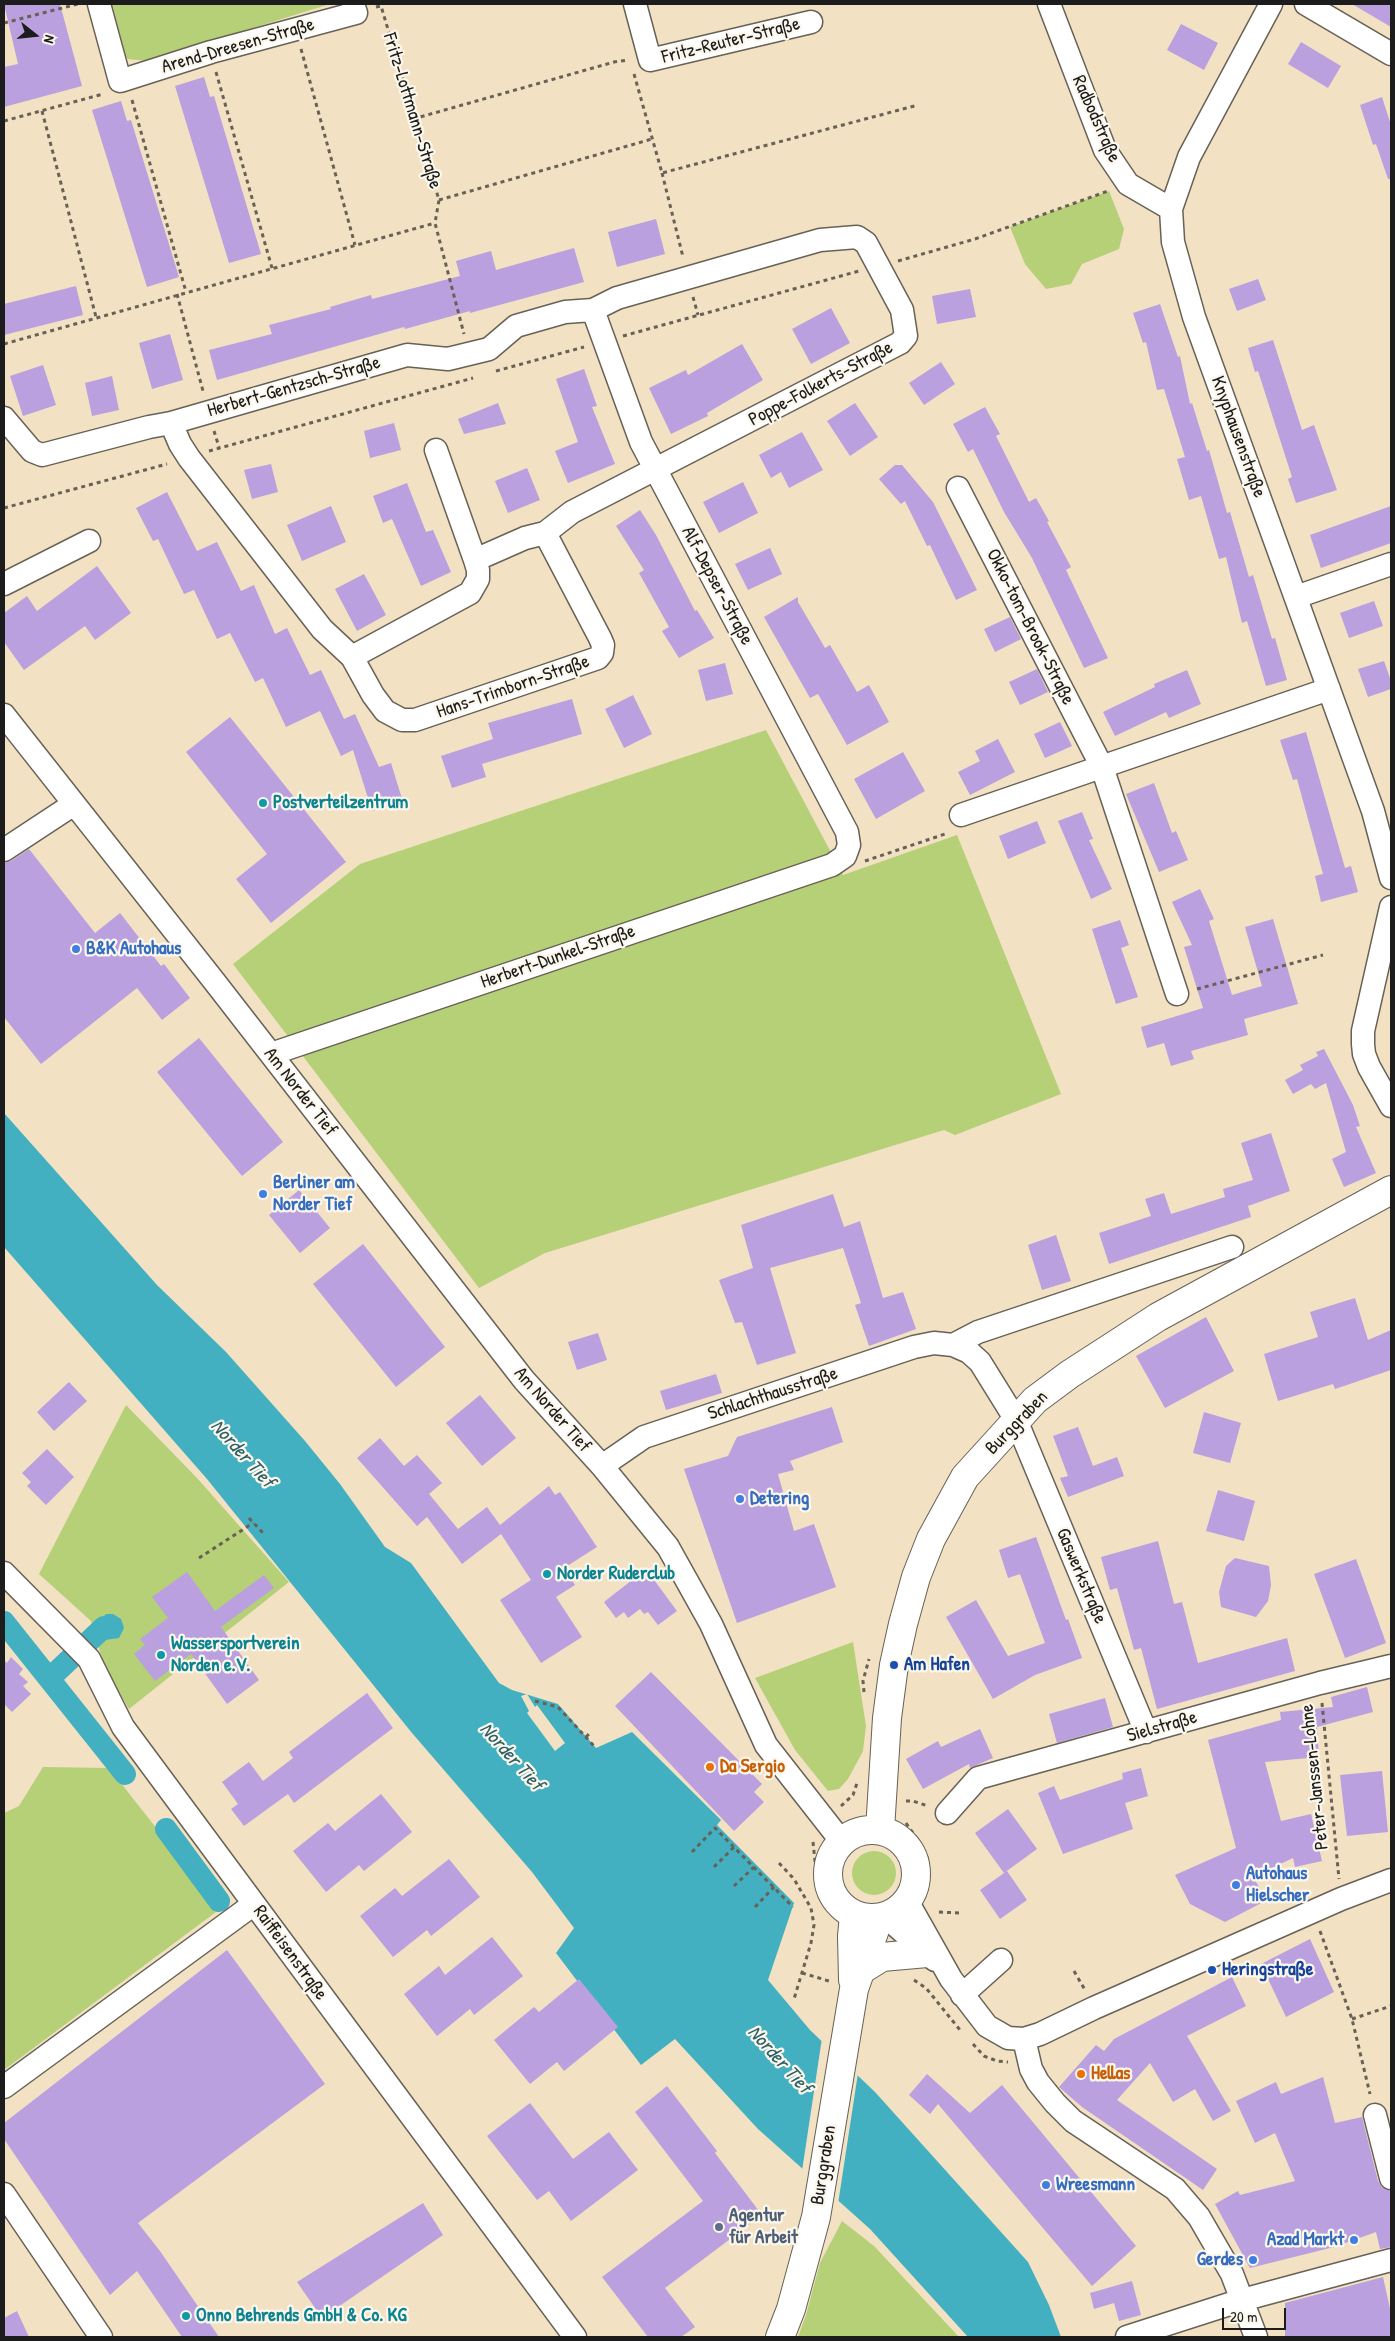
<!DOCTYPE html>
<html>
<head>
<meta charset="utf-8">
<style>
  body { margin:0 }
  #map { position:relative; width:1395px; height:2341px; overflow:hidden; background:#f2e1c3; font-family:"Patrick Hand",sans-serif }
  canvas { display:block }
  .frame { position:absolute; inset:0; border:5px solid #1c1c1c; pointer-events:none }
  .north { position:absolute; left:10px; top:10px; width:50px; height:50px; -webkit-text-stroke:4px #fbf7ec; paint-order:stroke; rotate:106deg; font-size:14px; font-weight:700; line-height:20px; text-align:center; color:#1c1c1c }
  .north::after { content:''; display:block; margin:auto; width:18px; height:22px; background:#1c1c1c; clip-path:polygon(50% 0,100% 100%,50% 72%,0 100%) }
  .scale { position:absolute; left:1222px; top:2308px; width:64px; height:22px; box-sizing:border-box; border:2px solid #1c1c1c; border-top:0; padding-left:6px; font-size:15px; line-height:18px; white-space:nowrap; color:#1c1c1c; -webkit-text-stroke:4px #fbf7ec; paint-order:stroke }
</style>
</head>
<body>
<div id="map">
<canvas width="1395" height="2341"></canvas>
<div class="frame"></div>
<div class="north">N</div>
<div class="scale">20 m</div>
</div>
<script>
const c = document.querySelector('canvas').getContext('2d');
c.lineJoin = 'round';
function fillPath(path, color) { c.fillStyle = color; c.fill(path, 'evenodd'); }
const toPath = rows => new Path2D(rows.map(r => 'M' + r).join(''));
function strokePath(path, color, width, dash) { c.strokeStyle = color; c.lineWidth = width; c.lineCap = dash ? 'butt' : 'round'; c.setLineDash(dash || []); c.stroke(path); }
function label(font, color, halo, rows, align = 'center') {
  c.font = font + ' "Patrick Hand",sans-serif'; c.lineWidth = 4.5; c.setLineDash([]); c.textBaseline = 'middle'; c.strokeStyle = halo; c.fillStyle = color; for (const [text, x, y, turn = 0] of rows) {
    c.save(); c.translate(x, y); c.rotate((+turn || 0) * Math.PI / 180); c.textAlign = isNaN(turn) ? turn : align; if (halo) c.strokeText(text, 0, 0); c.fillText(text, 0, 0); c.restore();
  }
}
const green = toPath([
  [108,4,330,4,147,61,128,59,121,51],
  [1109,191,1124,229,1119,249,1082,264,1071,284,1046,289,1025,264,1010,227],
  [766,730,843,875,957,835,1061,1094,955,1135,944,1130,545,1253,479,1288,233,964,360,864],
  [126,1405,197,1478,289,1582,129,1709,105,1669,91,1621,39,1574],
  [853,1642,866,1726,863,1751,848,1779,839,1789,828,1791,795,1750,755,1678],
  [43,1767,109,1768,220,1909,4,2070,4,1813,19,1806],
  '852 1873a22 22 0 1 1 44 0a22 22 0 1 1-44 0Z',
  [842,2221,874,2246,959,2337,798,2337,806,2315,820,2263]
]);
const water = toPath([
  [4,1113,157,1285,226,1352,305,1441,340,1484,385,1547,411,1563,499,1683,512,1690,558,1704,596,1748,632,1732,721,1820,717,1825,794,1903,768,1980,810,2030,875,2092,1028,2262,1049,2305,1061,2337,968,2337,870,2229,758,2129,675,2039,641,2065,556,1953,574,1928,532,1872,412,1733,207,1479,4,1247],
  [106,1614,113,1614,121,1619,124,1628,119,1638,105,1640,93,1634,95,1625]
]);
const pier = toPath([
  [527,1694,535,1707,537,1705,565,1743,555,1751,527,1713,529,1711,521,1696],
  [822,2038,858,2073,838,2204,802,2171]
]);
const canal = toPath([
  [4,1622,125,1774],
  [50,1678,104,1627],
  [166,1829,219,1901]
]);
const building = toPath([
  [4,4,60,4,82,86,4,107,4,67,18,64],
  [1352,4,1391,4,1391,27],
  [1181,24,1218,43,1204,70,1167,50],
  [1301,42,1341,66,1328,88,1288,64],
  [204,77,210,97,214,96,261,254,229,263,175,86],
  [1382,97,1391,125,1391,179,1388,179,1376,144,1373,145,1360,105],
  [121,101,127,121,131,120,179,277,147,287,92,110],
  [656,219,665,254,617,267,608,232],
  [574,248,584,282,470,313,470,311,405,329,404,327,217,380,209,350,272,334,269,325,331,309,330,307,371,295,372,299,460,276,456,261,491,251,496,270],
  [1258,279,1266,300,1237,311,1229,289],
  [76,286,83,315,4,335,4,304],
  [970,289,976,317,937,324,932,296],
  [1160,304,1178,357,1180,356,1190,404,1192,403,1207,451,1209,450,1227,513,1230,512,1249,577,1253,575,1272,639,1275,638,1287,680,1266,686,1247,621,1242,623,1226,557,1219,559,1201,496,1189,500,1177,459,1185,457,1164,389,1157,390,1146,342,1143,343,1133,313],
  [831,308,850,343,811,364,792,329],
  [170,334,183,380,152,389,139,343],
  [1273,340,1302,430,1314,425,1337,490,1296,503,1288,479,1292,477,1258,371,1255,372,1248,348],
  [742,344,763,380,707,413,708,416,671,434,649,388,686,370,688,375],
  [941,362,955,384,924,405,909,383],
  [43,365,56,405,23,416,10,376],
  [584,369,597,406,592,407,615,464,568,483,555,451,578,442,556,379],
  [112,376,119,410,92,416,85,383],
  [498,403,506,424,464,434,458,419],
  [855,403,878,437,850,456,827,421],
  [985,407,1000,434,996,436,1029,502,1036,498,1049,521,1047,522,1071,567,1066,570,1108,658,1084,668,1032,558,1004,512,973,449,968,452,953,424],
  [394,423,401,450,370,458,364,431],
  [802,432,823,470,789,488,781,472,771,478,759,455],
  [271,464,278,492,252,499,244,470],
  [895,465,902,465,933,502,977,590,956,600,930,545,927,546,905,501,901,504,879,479],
  [527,468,540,500,508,513,495,481],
  [743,482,758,513,719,533,703,502],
  [407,483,426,532,433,530,451,572,421,586,392,519,383,523,373,496],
  [167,492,197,551,217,542,241,591,254,585,275,634,287,628,310,675,321,670,344,719,355,714,379,767,391,763,403,802,372,811,353,750,341,756,320,711,286,727,263,678,255,682,230,633,217,639,194,590,184,594,158,539,153,541,136,508],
  [331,506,346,542,302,561,287,525],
  [1391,506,1391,543,1321,568,1310,535],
  [640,510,656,535,695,611,697,610,714,638,679,658,662,631,669,627,639,573,644,570,616,526],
  [770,548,782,574,748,590,735,564],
  [97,566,131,613,95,640,85,626,24,670,4,642,4,613,27,596,37,611],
  [364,574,386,615,357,631,335,589],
  [798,597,798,602,825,648,830,645,857,692,869,685,889,722,847,745,818,694,810,698,764,617],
  [1374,601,1383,626,1349,638,1340,613],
  [1010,617,1021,639,995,652,984,629],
  [1384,661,1391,681,1391,689,1368,697,1358,669],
  [725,663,733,694,706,701,698,670],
  [1037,669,1048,692,1020,705,1009,682],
  [1187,670,1201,704,1169,718,1166,712,1115,736,1103,712,1155,687,1154,684],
  [633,695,652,734,624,748,605,709],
  [572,699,582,734,482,764,486,777,452,788,441,756,493,739,488,723],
  [230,717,346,862,271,923,236,879,267,854,186,752],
  [1060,722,1072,746,1045,758,1034,734],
  [1306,732,1345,868,1351,866,1358,892,1321,902,1315,876,1323,874,1297,779,1293,780,1280,740],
  [998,739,1015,772,970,795,958,772,980,761,975,751],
  [903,752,925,791,876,819,854,779],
  [1154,783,1172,833,1176,831,1188,860,1159,872,1126,794],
  [1082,812,1093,839,1089,840,1112,889,1091,899,1058,821],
  [1037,821,1046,843,1008,859,999,836],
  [29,849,95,933,120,913,161,966,164,964,190,998,162,1020,137,988,41,1064,4,1017,4,863,11,861],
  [1200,889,1214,919,1209,921,1232,995,1262,986,1245,927,1273,919,1298,1004,1244,1019,1248,1035,1191,1051,1194,1059,1171,1066,1164,1043,1147,1048,1141,1027,1203,1008,1184,947,1192,945,1172,902],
  [1120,920,1129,945,1121,948,1138,997,1116,1004,1092,929],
  [199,1038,283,1142,242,1176,157,1072],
  [1324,1049,1353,1105,1360,1126,1356,1127,1376,1173,1344,1187,1332,1159,1346,1152,1326,1083,1315,1089,1311,1084,1293,1094,1285,1080,1303,1070,1300,1065,1318,1056,1316,1052],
  [1271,1133,1290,1191,1248,1206,1251,1217,1109,1264,1099,1233,1151,1216,1145,1199,1164,1193,1171,1214,1225,1197,1223,1189,1253,1180,1241,1143],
  [299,1190,330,1228,300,1253,269,1215],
  [833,1194,844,1227,860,1221,883,1298,903,1292,916,1329,869,1346,855,1305,861,1303,843,1248,770,1268,796,1353,757,1365,742,1322,735,1323,719,1280,753,1268,741,1225],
  [1056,1235,1071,1281,1042,1290,1028,1245],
  [363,1244,445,1347,396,1387,313,1284],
  [1355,1298,1368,1340,1391,1330,1391,1370,1335,1389,1333,1384,1278,1401,1264,1354,1318,1337,1310,1312],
  [1206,1317,1234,1371,1165,1408,1136,1356],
  [598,1333,607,1360,577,1370,568,1342],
  [716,1374,722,1393,666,1410,660,1391],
  [69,1382,87,1401,54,1431,37,1412],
  [480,1395,516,1438,482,1466,446,1423],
  [832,1407,843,1442,790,1461,794,1470,778,1474,794,1531,814,1524,836,1587,737,1623,684,1469,728,1456,737,1437],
  [1204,1412,1241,1423,1230,1463,1193,1453],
  [1078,1427,1093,1466,1117,1457,1124,1476,1068,1497,1060,1478,1068,1476,1053,1436],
  [380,1438,404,1466,417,1455,442,1483,429,1494,458,1529,487,1507,500,1525,549,1486,555,1495,560,1492,597,1547,564,1568,575,1585,556,1597,582,1637,541,1663,500,1600,531,1580,501,1534,462,1564,427,1517,417,1526,357,1458],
  [47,1449,74,1477,46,1505,27,1486,31,1482,22,1473],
  [1218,1490,1255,1501,1244,1541,1206,1531],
  [1036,1537,1066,1620,1068,1619,1082,1658,1035,1675,993,1699,946,1617,976,1600,1008,1656,1045,1643,1020,1574,1008,1578,999,1550],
  [1158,1541,1174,1604,1182,1602,1198,1663,1287,1638,1295,1671,1157,1709,1141,1648,1134,1650,1117,1588,1110,1590,1101,1557],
  [1235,1558,1269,1566,1271,1585,1268,1601,1256,1617,1221,1607,1219,1592,1226,1566],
  [1356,1559,1386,1643,1345,1658,1314,1574],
  [646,1569,677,1611,658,1625,648,1612,644,1614,640,1609,628,1618,624,1612,616,1618,604,1602],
  [187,1572,215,1611,264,1575,274,1588,221,1627,259,1680,227,1704,191,1654,155,1681,134,1654,145,1645,140,1639,168,1618,152,1597],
  [11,1657,23,1669,19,1674,28,1682,23,1686,31,1694,12,1712,4,1704,4,1660,7,1663],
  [651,1672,762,1784,754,1792,764,1802,734,1831,615,1706],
  [1367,1687,1373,1712,1317,1727,1319,1757,1265,1762,1281,1821,1311,1814,1322,1861,1295,1867,1293,1858,1253,1877,1267,1900,1225,1922,1190,1904,1175,1875,1236,1848,1208,1740,1281,1720,1280,1712,1333,1707,1331,1697],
  [367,1693,393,1728,294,1803,288,1794,244,1826,231,1809,238,1804,222,1782,249,1762,263,1781,293,1758,289,1752],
  [1105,1698,1113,1727,1057,1743,1049,1714],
  [980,1729,993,1758,970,1768,969,1764,923,1789,906,1759,938,1741,941,1747],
  [1141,1768,1148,1796,1125,1803,1133,1829,1063,1854,1038,1793,1054,1786,1060,1800,1123,1779,1122,1773],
  [1382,1771,1388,1832,1347,1836,1340,1775],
  [381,1794,412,1832,364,1871,359,1865,326,1892,293,1851,328,1823,335,1831],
  [1008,1809,1037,1849,1004,1873,975,1833],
  [449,1859,480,1897,431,1936,427,1930,393,1957,360,1916,395,1888,402,1896],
  [1007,1871,1027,1900,1000,1919,980,1890],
  [492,1937,523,1976,474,2015,470,2009,437,2036,404,1994,439,1966,445,1975],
  [1310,1939,1334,1992,1286,2017,1261,1964],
  [227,1950,325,2084,138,2223,160,2251,219,2337,182,2337,137,2271,110,2295,4,2139,4,2123],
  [1232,1977,1246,2006,1187,2036,1231,2111,1213,2121,1195,2089,1173,2102,1150,2063,1117,2100,1217,2169,1203,2190,1082,2107,1059,2087,1096,2045,1104,2051,1114,2039],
  [579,1979,618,2027,564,2071,557,2062,530,2084,494,2040,534,2007,539,2012],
  [927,2074,970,2113,1002,2085,1136,2246,1092,2286,938,2104,930,2114,909,2095],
  [1323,2077,1335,2123,1362,2117,1378,2181,1382,2187,1391,2191,1391,2247,1380,2249,1376,2232,1334,2247,1250,2268,1215,2204,1238,2191,1240,2195,1295,2181,1275,2133,1255,2143,1236,2101,1276,2082,1281,2094],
  [667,2086,717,2151,715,2153,762,2215,665,2288,695,2327,681,2337,648,2337,602,2277,703,2201,635,2112],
  [530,2103,573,2159,609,2132,638,2170,571,2221,549,2191,537,2200,487,2136],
  [423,2203,443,2235,322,2318,297,2282],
  [1383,2277,1391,2313,1391,2337,1285,2337,1285,2303],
  [1132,2281,1141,2315,1119,2321,1114,2303,1094,2309,1090,2293],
  [17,2311,29,2337,4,2337,4,2318]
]);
const path = toPath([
  [376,7,381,6,439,200,435,223,464,334],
  [4,23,78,4],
  [301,49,355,245],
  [216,72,272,268],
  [634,74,662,173,918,105],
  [132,100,186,292],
  [42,111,96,317],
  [413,119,614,62,629,60],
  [4,121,103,94],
  [662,173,683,257],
  [439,200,652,139],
  [898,261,975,239,1108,191],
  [177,294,203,391],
  [693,297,698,315],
  [623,336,859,271],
  [4,344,435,223],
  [496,371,584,347],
  [214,431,219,447],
  [209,451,473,378],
  [4,508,167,464],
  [865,861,948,833],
  [1197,989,1323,955],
  [249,1518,263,1533],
  [199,1558,253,1523],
  [864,1692,863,1681,869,1659],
  [535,1701,558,1707,594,1746],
  [1322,1703,1339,1879],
  [586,1737,591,1732],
  [906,1801,913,1801,928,1806],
  [841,1806,853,1795,857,1783],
  [906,1823,922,1846,927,1857,929,1877,927,1890],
  [813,1842,818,1890,831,1912],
  [692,1852,715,1828,793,1907],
  [779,1863,794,1879,811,1908,814,1925,811,1943,794,1999],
  [714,1867,734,1847],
  [734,1886,754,1867],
  [755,1907,774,1887],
  [939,1912,960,1913],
  [1320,1931,1352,2019,1370,2094],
  [1074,1971,1085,1990],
  [802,1973,829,1981],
  [914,1980,926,1988,960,2030],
  [1352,2019,1391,2006],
  [973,2044,984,2056,997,2061,1008,2062]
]);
const minor = toPath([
  [99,4,120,81,211,52,356,13,353,4],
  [635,4,650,60,811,22],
  [1049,4,1105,150,1128,184,1171,209],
  [1271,4,1189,157,1171,209,1173,242,1194,317,1373,811,1391,878],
  [1306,4,1391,54],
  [4,418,32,451,42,455,149,427,171,423,407,355,448,359,489,349,516,326,565,312,593,310,617,298,820,240,857,237,866,243,902,310,906,336,900,343,572,512,545,533,525,538,475,560,478,570,478,579,470,593,352,657,373,695,385,711,402,720,415,720,598,658,602,653,603,645,600,638,545,533],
  [171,423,180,444,189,458,322,629,352,657],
  [436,450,475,560],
  [958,488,1102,767,1177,994],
  [4,584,89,541],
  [1296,597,1391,564],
  [4,715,214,981,524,1380,602,1466,668,1547,711,1624,766,1745,842,1842],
  [961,815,1329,689],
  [4,850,74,804],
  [1391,907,1363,1031,1363,1044,1364,1054,1369,1067,1391,1106],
  [271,1054,832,865,845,856,849,845,847,832,641,442,593,310],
  [953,1345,978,1332,1232,1247],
  [602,1466,644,1437,914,1347,934,1343,953,1345,969,1352,980,1362,1016,1420,1146,1732],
  [4,1573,89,1659,123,1727,575,2337],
  [947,1813,978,1778,1320,1683,1391,1666],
  [907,1901,951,1979,987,2026,1008,2038,1024,2039,1040,2034,1094,2008,1341,1899,1391,1880],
  [885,1916,935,1960],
  [962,1995,1001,1960],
  [1024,2039,1031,2069,1038,2082,1055,2103,1073,2121,1175,2189,1199,2217,1232,2274,1256,2337],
  [4,2087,254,1904],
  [1375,2115,1391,2178],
  [4,2194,101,2337],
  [1127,2337,1242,2300,1391,2260]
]);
const major = toPath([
  [880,1830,887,1718,894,1665,903,1624,916,1577,931,1539,965,1477,1035,1400,1070,1374,1158,1317,1391,1190],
  '828 1874a44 44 0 1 1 88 0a44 44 0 1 1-88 0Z',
  [861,1970,882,1957,927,1953],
  [853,1980,852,1936,854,1915],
  [780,2337,791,2309,816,2217,854,1989,879,1918]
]);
const markers = [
  [263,803,5,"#0f9aa8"],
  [76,949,5,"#3f7fe0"],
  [263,1194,5,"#3f7fe0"],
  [740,1499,5,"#3f7fe0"],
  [547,1574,5,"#0f9aa8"],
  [161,1655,5,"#0f9aa8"],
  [894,1665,5,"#1a4fb4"],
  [710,1767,5,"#e8710a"],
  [1236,1885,5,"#3f7fe0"],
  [1212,1970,5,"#1a4fb4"],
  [1081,2074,5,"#e8710a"],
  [1046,2185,5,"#3f7fe0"],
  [719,2227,5,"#5c6f8a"],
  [1354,2240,5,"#3f7fe0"],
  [1253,2260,5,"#3f7fe0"],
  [186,2316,5,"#0f9aa8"]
];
const streetNames = [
  ["Fritz-Reuter-Straße",731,41,-14],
  ["Arend-Dreesen-Straße",238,46,-16],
  ["Fritz-Lottmann-Straße",412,111,73],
  ["Radbodstraße",1096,119,66],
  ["Poppe-Folkerts-Straße",821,384,-28],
  ["Herbert-Gentzsch-Straße",294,387,-16],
  ["Knyphausenstraße",1238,437,70],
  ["Alf-Depser-Straße",717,586,62],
  ["Okko-tom-Brook-Straße",1030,627,63],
  ["Hans-Trimborn-Straße",513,687,-19],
  ["Herbert-Dunkel-Straße",558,957,-19],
  ["Am Norder Tief",300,1092,52],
  ["Schlachthausstraße",773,1394,-18],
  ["Am Norder Tief",552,1410,49],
  ["Burggraben",1017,1423,-46],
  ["Gaswerkstraße",1081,1576,67],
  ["Sielstraße",1162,1727,-16],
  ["Peter-Janssen-Lohne",1315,1777,-96],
  ["Raiffeisenstraße",290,1953,54],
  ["Burggraben",824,2165,-81]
];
const cultureNames = [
  ["Postverteilzentrum",273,803],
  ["Norder Ruderclub",557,1574],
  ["Wassersportverein",171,1644],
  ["Norden e.V.",171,1666],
  ["Onno Behrends GmbH & Co. KG",196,2316]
];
const shopNames = [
  ["B&K Autohaus",86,949],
  ["Berliner am",273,1183],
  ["Norder Tief",273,1205],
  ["Detering",750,1499],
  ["Autohaus",1246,1874],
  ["Hielscher",1246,1896],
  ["Wreesmann",1056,2185],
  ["Azad Markt",1344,2240,"right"],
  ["Gerdes",1243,2260,"right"]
];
const transitNames = [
  ["Am Hafen",904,1665],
  ["Heringstraße",1222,1970]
];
const foodNames = [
  ["Da Sergio",720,1767],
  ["Hellas",1091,2074]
];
const serviceNames = [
  ["Agentur",729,2216],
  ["für Arbeit",729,2238]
];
const waterNames = [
  ["Norder Tief",242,1454,48],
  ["Norder Tief",511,1757,48],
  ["Norder Tief",779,2060,48]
];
fillPath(green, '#b5d077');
fillPath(water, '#42b0c0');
fillPath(pier, '#f2e1c3');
strokePath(canal, '#42b0c0', 22);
fillPath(building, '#baa0de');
strokePath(minor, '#676156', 25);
strokePath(major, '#676156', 30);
strokePath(path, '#676156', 3, [4, 4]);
strokePath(minor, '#fff', 22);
strokePath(major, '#fff', 28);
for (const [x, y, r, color] of markers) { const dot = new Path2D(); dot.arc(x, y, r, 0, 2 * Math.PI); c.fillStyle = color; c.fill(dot); strokePath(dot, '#fbf7ec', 2); }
label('19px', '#1c1c1c', '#fbf7ec', streetNames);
label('bold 19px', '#0d838f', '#fbf7ec', cultureNames, 'left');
label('bold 19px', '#366cbe', '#fbf7ec', shopNames, 'left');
label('bold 19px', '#164399', '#fbf7ec', transitNames, 'left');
label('bold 19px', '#c56008', '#fbf7ec', foodNames, 'left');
label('bold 19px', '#4e5e75', '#fbf7ec', serviceNames, 'left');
label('italic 20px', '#2d5f66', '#fbf7ec', waterNames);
</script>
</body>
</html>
